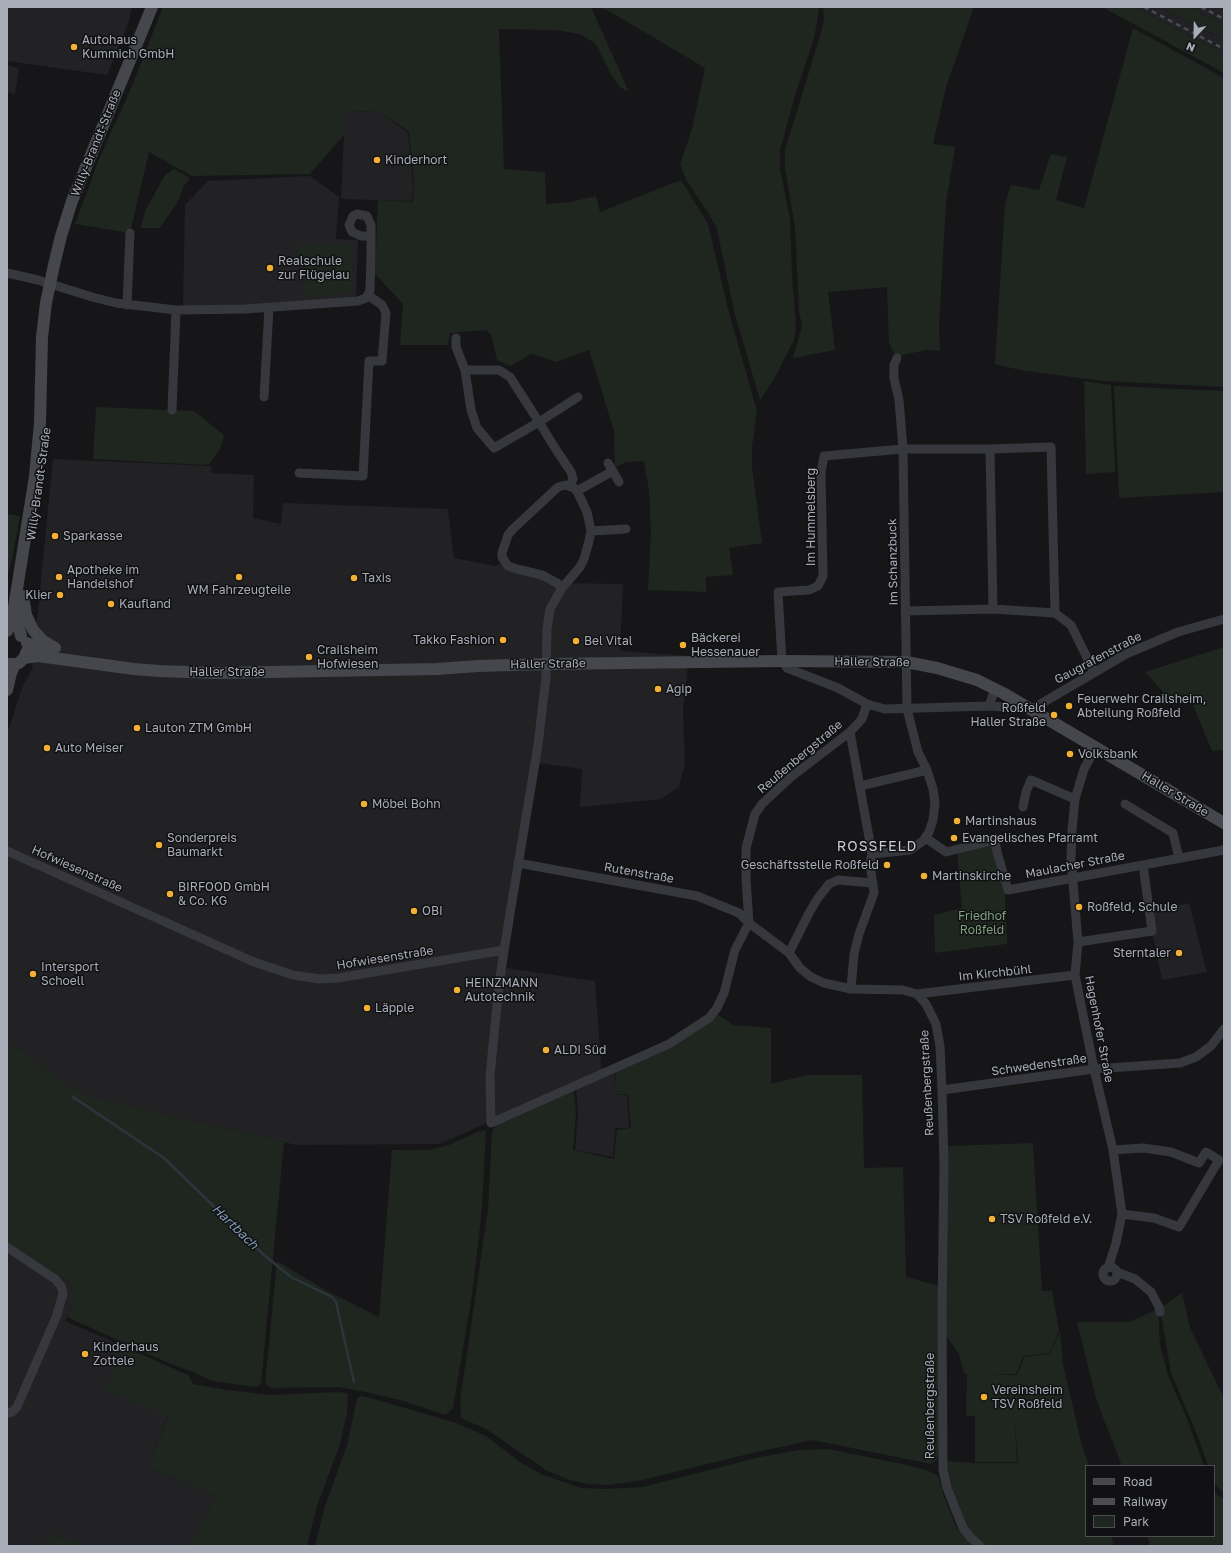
<!DOCTYPE html>
<html>
<head>
<meta charset="utf-8">
<style>
  body { margin:0 }
  #map { position:relative; width:1231px; height:1553px; overflow:hidden; background:#161618; font-family:"Golos Text",sans-serif }
  canvas { display:block }
  .frame { position:absolute; inset:0; border:8px solid #a8adb8; pointer-events:none }
  .legend { position:absolute; left:1085px; top:1465px; width:130px; height:72px; box-sizing:border-box; background:#111113; border:1px solid #4d4f55; margin:0; padding:5px 7px; list-style:none; font-size:12px; color:#a8adb8 }
  .legend li { display:flex; align-items:center; gap:8px; height:20px }
  .legend b { width:20px; border:1px solid #4d4f55 }
  .north { position:absolute; left:1175px; top:16px; width:40px; height:40px; -webkit-text-stroke:3px #111113; paint-order:stroke; rotate:202deg; font-size:11px; font-weight:700; line-height:16px; text-align:center; color:#a8adb8 }
  .north::after { content:''; display:block; margin:auto; width:14px; height:18px; background:#a8adb8; clip-path:polygon(50% 0,100% 100%,50% 72%,0 100%) }
</style>
</head>
<body>
<div id="map">
<canvas width="1231" height="1553"></canvas>
<div class="frame"></div>
<ul class="legend">
<li><b style="height:5px;background:#45474d"></b>Road</li>
<li><b style="height:5px;background:#4a4c52"></b>Railway</li>
<li><b style="height:11px;background:#1e261f"></b>Park</li>
</ul>
<div class="north">N</div>
</div>
<script>
const c = document.querySelector('canvas').getContext('2d');
c.lineJoin = 'round';
function fillPath(path, color) { c.fillStyle = color; c.fill(path, 'evenodd'); }
const toPath = rows => new Path2D(rows.map(r => 'M' + r).join(''));
function strokePath(path, color, width, dash) { c.strokeStyle = color; c.lineWidth = width; c.lineCap = dash ? 'butt' : 'round'; c.setLineDash(dash || []); c.stroke(path); }
function label(font, color, halo, rows, align = 'center') {
  c.font = font + ' "Golos Text",sans-serif'; c.lineWidth = 3; c.setLineDash([]); c.textBaseline = 'middle'; c.strokeStyle = halo; c.fillStyle = color; for (const [text, x, y, turn = 0] of rows) {
    c.save(); c.translate(x, y); c.rotate((+turn || 0) * Math.PI / 180); c.textAlign = isNaN(turn) ? turn : align; if (halo) c.strokeText(text, 0, 0); c.fillText(text, 0, 0); c.restore();
  }
}
const built = toPath([
  [7,7,132,7,128,24,107,75,7,61],
  [1134,7,1161,7,1224,40,1224,54],
  [1189,7,1224,7,1224,25],
  [7,65,19,68,15,94,7,92],
  [379,111,408,133,413,184,412,201,341,199,344,136,344,112],
  [310,176,339,197,336,239,358,240,356,297,241,306,183,306,185,205,208,181],
  [53,459,211,466,211,473,254,475,253,518,281,524,283,503,448,509,454,558,496,566,505,561,557,583,623,584,620,651,689,656,683,710,685,764,679,787,661,799,580,807,582,769,538,763,506,968,595,981,602,1077,615,1072,614,1094,627,1095,629,1128,615,1128,613,1157,575,1150,578,1116,576,1083,440,1144,296,1145,93,1097,74,1089,7,1041,7,734,23,685,32,670],
  [1189,903,1207,972,1162,980,1153,935,1152,911],
  [7,1242,71,1284,73,1303,65,1321,125,1347,107,1391,168,1415,148,1467,216,1496,189,1546,81,1546,49,1532,43,1546,7,1546]
]);
const green = toPath([
  [163,7,591,7,629,92,620,87,612,76,595,43,580,34,555,30,499,29,504,169,545,172,546,204,570,202,596,196,600,212,681,180,708,224,728,309,757,411,752,447,752,467,762,543,729,548,733,575,706,577,706,592,648,590,651,532,649,491,644,461,626,462,615,467,614,431,589,350,557,362,532,354,510,366,497,360,491,335,486,330,450,333,448,345,400,345,403,304,375,274,378,200,413,202,414,183,409,132,379,111,344,112,344,135,310,174,192,176,149,152,130,233,75,224,99,159,132,86],
  [597,7,818,7,819,10,814,38,796,92,780,150,780,169,790,218,792,275,796,327,794,340,773,381,760,400,734,311,717,229,707,211,688,183,680,165,692,129,705,68,609,11],
  [823,7,974,7,946,87,933,144,955,147,946,203,939,324,940,351,926,350,899,356,894,353,889,343,887,287,828,292,835,350,793,358,802,326,799,311,795,228,785,168,785,150,820,36,824,20],
  [1102,7,1134,7,1224,54,1224,73],
  [1161,7,1189,7,1224,25,1224,40],
  [1133,28,1224,78,1224,387,1102,381,1020,370,995,364,1005,204,1011,185,1039,190,1051,154,1067,157,1056,200,1084,208],
  [174,169,190,178,184,186,177,203,160,228,141,228,145,211,165,175],
  [298,244,353,246,352,293,305,296,307,268,297,267],
  [1084,381,1111,385,1115,472,1086,474],
  [1114,386,1224,391,1224,492,1119,498],
  [96,407,194,411,224,435,220,449,209,464,204,465,93,459],
  [7,514,20,516,11,564,7,576],
  [1224,647,1224,750,1212,751,1191,700,1173,703,1145,672],
  [993,843,1005,894,1007,944,935,953,934,915,962,908,957,851],
  [716,1013,733,1025,771,1028,771,1084,807,1075,862,1075,864,1168,903,1167,906,1277,939,1286,939,1451,937,1460,931,1464,813,1440,748,1454,638,1481,608,1485,588,1484,569,1480,546,1470,486,1429,461,1418,460,1401,488,1209,492,1132,496,1124,574,1090,576,1116,573,1150,614,1159,617,1130,631,1128,628,1094,614,1094,616,1072,675,1045,703,1027],
  [7,1041,74,1089,93,1097,284,1142,261,1384,256,1387,212,1381,193,1372,166,1362,67,1317,73,1303,68,1301,72,1292,71,1284,7,1242],
  [486,1130,482,1208,472,1295,453,1408,446,1415,400,1400,366,1392,338,1387,272,1388,265,1384,277,1261,325,1290,379,1317,392,1150,428,1150,449,1145,477,1132],
  [1033,1143,1042,1291,1052,1291,1059,1330,1050,1353,1023,1356,1016,1374,985,1374,1017,1375,1024,1357,1050,1354,1060,1331,1063,1364,1081,1442,1089,1466,1086,1466,1086,1536,1111,1536,1114,1546,983,1546,967,1530,952,1498,945,1461,975,1463,1018,1463,1014,1413,1017,1462,975,1462,975,1416,966,1416,967,1374,964,1374,959,1354,944,1333,948,1146],
  [1182,1293,1190,1328,1224,1398,1224,1493,1214,1484,1214,1466,1208,1466,1198,1437,1171,1373,1160,1308],
  [1158,1309,1160,1345,1168,1375,1188,1421,1204,1466,1122,1466,1096,1399,1077,1322,1129,1322],
  [125,1347,188,1375,193,1384,227,1390,269,1395,340,1392,348,1394,347,1413,340,1444,317,1506,307,1546,189,1546,216,1496,148,1467,168,1416,106,1391],
  [360,1396,371,1398,456,1423,486,1436,520,1462,541,1474,581,1488,606,1489,643,1487,760,1457,799,1450,828,1449,907,1465,927,1470,938,1476,944,1496,957,1529,975,1546,315,1546,324,1509,347,1445,357,1399],
  [1214,1492,1216,1494,1224,1499,1224,1546,1150,1546,1147,1536,1214,1536],
  [48,1532,81,1545,81,1546,43,1546]
]);
const stream = toPath([
  [73,1097,164,1158,264,1255,291,1277,332,1297,336,1302,354,1382]
]);
const minor = toPath([
  [7,273,38,280,92,297,116,303,176,310,245,309,358,301,366,298,370,291,371,256,371,225,367,216,357,214,353,216,349,225,352,232,361,236,371,236],
  [127,305,130,233],
  [456,338,456,347,465,370],
  [264,397,269,308],
  [172,410,176,310],
  [990,449,1051,447,1055,613],
  [608,463,619,482],
  [299,473,363,476,369,361,382,361,386,313,382,305,368,295],
  [570,486,573,479,571,472,555,448,539,422,510,377,499,370,465,370,471,410,477,428,494,448,539,422,578,397],
  [577,491,613,471],
  [591,531,626,529],
  [993,609,990,449,903,449,824,456,821,472,823,576,818,586,809,590,778,592,782,661,787,668,838,688,867,704,885,709,989,706,1032,709,1126,654,1178,632,1224,619],
  [905,611,993,609,1055,613,1071,625,1094,672],
  [989,706,995,689],
  [850,732,872,854,870,863,874,893,859,934,854,954,851,989],
  [1096,747,1084,769,1075,799,1072,830,1071,859,1078,942,1075,975,1094,1069,1113,1150,1122,1214,1116,1243,1108,1268],
  [860,786,927,770],
  [1125,804,1173,833,1179,858],
  [1023,807,1026,792,1031,780,1075,799],
  [926,838,946,852,995,840,997,852,1008,890,1224,850],
  [7,851,254,962,293,975,320,979,338,978,504,950,538,745,546,677,547,629,550,609,562,588,580,567,584,559,589,541,591,531,587,512,577,491,574,488,566,485,558,487,513,529,508,535,502,553,502,557,508,566,517,569,542,575,557,583,562,588],
  [872,854,910,850,923,841,929,832,933,820,935,803,933,789,927,770,918,752,907,709,903,449,899,400,894,378,894,365,897,358],
  [518,863,697,896,739,913,749,923,789,953,800,968,811,977,824,983,851,989,903,990,917,994,926,1004,936,1024,940,1046,942,1090,944,1165,942,1311,943,1470,947,1488,963,1528,971,1538,980,1546],
  [749,923,746,879,746,848,755,814,762,804,791,777,850,732,862,719,867,704],
  [1078,942,1152,931,1143,865],
  [504,950,499,985,490,1076,491,1123,669,1044,709,1018,717,1008,724,993,735,950,749,923],
  [789,953,809,913,818,898,829,884,838,880,873,883],
  [917,994,1075,975],
  [942,1090,1094,1069,1180,1063,1196,1057,1211,1046,1224,1029],
  [1113,1150,1143,1148,1171,1152,1199,1163,1206,1152,1219,1160,1179,1227,1154,1218,1122,1214],
  [7,1247,55,1279,61,1286,63,1293,57,1315,17,1407,12,1412,7,1413],
  '1103 1274a7 7 0 1 1 14 0a7 7 0 1 1-14 0Z',
  [1117,1272,1135,1279,1151,1292,1159,1307,1160,1312]
]);
const secondary = toPath([
  [23,596,26,615,33,630,43,641,55,648],
  [7,631,12,620,35,476,40,423,42,337,46,303,54,265,61,236,72,201,152,7],
  [21,636,19,628,21,610],
  [27,643,39,648,52,650],
  [24,658,38,656,134,669,159,671,215,673,437,669,478,666,547,664,782,661,906,662,937,668,977,680,1003,693,1224,823],
  [7,664,15,664,19,663,24,658,27,651],
  [7,690,11,673,15,664]
]);
const rail = toPath([
  [1144,7,1224,49],
  [1201,7,1224,19]
]);
const markers = [
  [74,47,4,"#f2b134"],
  [377,160,4,"#f2b134"],
  [270,268,4,"#f2b134"],
  [55,536,4,"#f2b134"],
  [59,577,4,"#f2b134"],
  [239,577,4,"#f2b134"],
  [354,578,4,"#f2b134"],
  [60,595,4,"#f2b134"],
  [111,604,4,"#f2b134"],
  [503,640,4,"#f2b134"],
  [576,641,4,"#f2b134"],
  [683,645,4,"#f2b134"],
  [309,657,4,"#f2b134"],
  [658,689,4,"#f2b134"],
  [1069,706,4,"#f2b134"],
  [1054,715,4,"#f2b134"],
  [137,728,4,"#f2b134"],
  [47,748,4,"#f2b134"],
  [1070,754,4,"#f2b134"],
  [364,804,4,"#f2b134"],
  [957,821,4,"#f2b134"],
  [954,838,4,"#f2b134"],
  [159,845,4,"#f2b134"],
  [887,865,4,"#f2b134"],
  [924,876,4,"#f2b134"],
  [170,894,4,"#f2b134"],
  [1079,907,4,"#f2b134"],
  [414,911,4,"#f2b134"],
  [1179,953,4,"#f2b134"],
  [33,974,4,"#f2b134"],
  [457,990,4,"#f2b134"],
  [367,1008,4,"#f2b134"],
  [546,1050,4,"#f2b134"],
  [992,1219,4,"#f2b134"],
  [85,1354,4,"#f2b134"],
  [984,1397,4,"#f2b134"]
];
const poiNames = [
  ["Autohaus",82,40],
  ["Kummich GmbH",82,54],
  ["Kinderhort",385,160],
  ["Realschule",278,261],
  ["zur Flügelau",278,275],
  ["Sparkasse",63,536],
  ["Apotheke im",67,570],
  ["Handelshof",67,584],
  ["Taxis",362,578],
  ["WM Fahrzeugteile",239,590,"center"],
  ["Klier",52,595,"right"],
  ["Kaufland",119,604],
  ["Bäckerei",691,638],
  ["Hessenauer",691,652],
  ["Takko Fashion",495,640,"right"],
  ["Bel Vital",584,641],
  ["Crailsheim",317,650],
  ["Hofwiesen",317,664],
  ["Agip",666,689],
  ["Feuerwehr Crailsheim,",1077,699],
  ["Abteilung Roßfeld",1077,713],
  ["Roßfeld",1046,708,"right"],
  ["Haller Straße",1046,722,"right"],
  ["Lauton ZTM GmbH",145,728],
  ["Auto Meiser",55,748],
  ["Volksbank",1078,754],
  ["Möbel Bohn",372,804],
  ["Martinshaus",965,821],
  ["Sonderpreis",167,838],
  ["Baumarkt",167,852],
  ["Evangelisches Pfarramt",962,838],
  ["Geschäftsstelle Roßfeld",879,865,"right"],
  ["Martinskirche",932,876],
  ["BIRFOOD GmbH",178,887],
  ["& Co. KG",178,901],
  ["Roßfeld, Schule",1087,907],
  ["OBI",422,911],
  ["Sterntaler",1171,953,"right"],
  ["Intersport",41,967],
  ["Schoell",41,981],
  ["HEINZMANN",465,983],
  ["Autotechnik",465,997],
  ["Läpple",375,1008],
  ["ALDI Süd",554,1050],
  ["TSV Roßfeld e.V.",1000,1219],
  ["Kinderhaus",93,1347],
  ["Zottele",93,1361],
  ["Vereinsheim",992,1390],
  ["TSV Roßfeld",992,1404]
];
const streetNames = [
  ["Willy-Brandt-Straße",96,143,-68],
  ["Willy-Brandt-Straße",39,484,-82],
  ["Im Hummelsberg",811,517,-90],
  ["Im Schanzbuck",893,562,-91],
  ["Gaugrafenstraße",1098,658,-28],
  ["Haller Straße",872,662,1],
  ["Haller Straße",548,664,-1],
  ["Haller Straße",227,672],
  ["Reußenbergstraße",800,757,-40],
  ["Haller Straße",1175,794,31],
  ["Maulacher Straße",1075,865,-11],
  ["Hofwiesenstraße",77,869,24],
  ["Rutenstraße",639,873,10],
  ["Hofwiesenstraße",385,958,-9],
  ["Im Kirchbühl",995,973,-6],
  ["Hagenhofer Straße",1099,1029,79],
  ["Schwedenstraße",1039,1065,-8],
  ["Reußenbergstraße",927,1083,-93],
  ["Reußenbergstraße",930,1406,-90]
];
const parkNames = [
  ["Friedhof",982,916],
  ["Roßfeld",982,930]
];
const waterNames = [
  ["Hartbach",235,1227,44]
];
const quarterNames = [
  ["ROSSFELD",877,847]
];
fillPath(built, '#222225');
fillPath(green, '#1e261f');
strokePath(stream, '#2c353c', 2.5);
strokePath(minor, '#37383d', 9);
strokePath(secondary, '#45474d', 12);
strokePath(rail, '#4a4c52', 2.5, [5, 4]);
for (const [x, y, r, color] of markers) { const dot = new Path2D(); dot.arc(x, y, r, 0, 2 * Math.PI); c.fillStyle = color; c.fill(dot); strokePath(dot, '#111113', 1.5); }
label('12px', '#a8adb8', '#111113', poiNames, 'left');
label('12px', '#a8adb8', '#111113', streetNames);
label('12px', '#7fa381', '#111113', parkNames);
label('italic 13px', '#7f9bb3', '#111113', waterNames);
c.letterSpacing = '1px';
label('14px', '#c9ccd4', '#111113', quarterNames);
c.letterSpacing = '0px';
</script>
</body>
</html>
